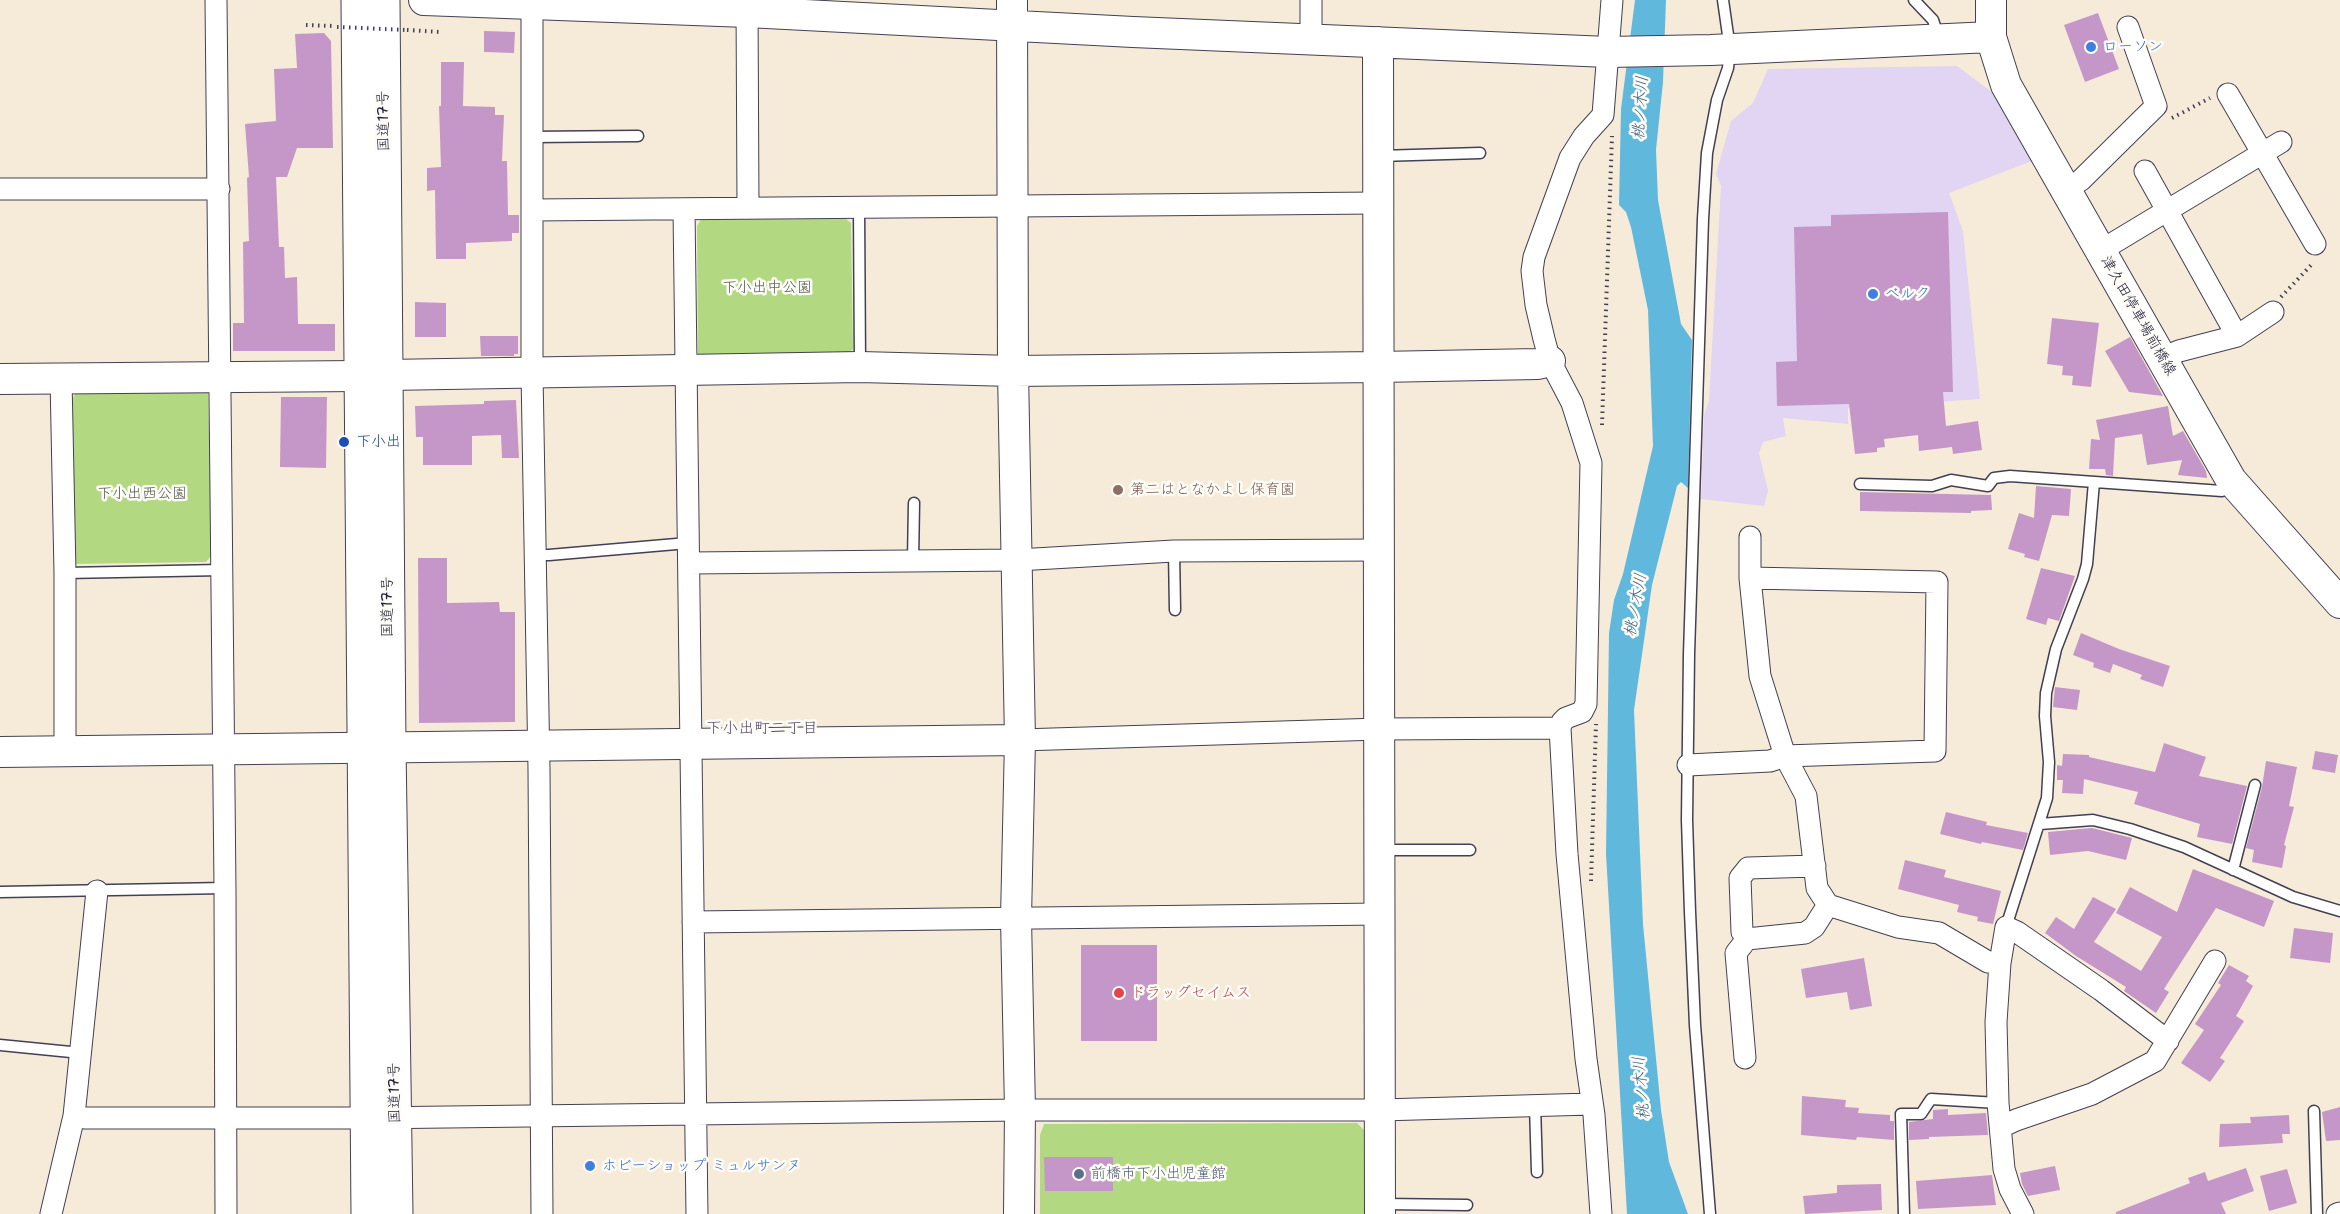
<!DOCTYPE html>
<html>
<head>
<meta charset="utf-8">
<style>
  body { margin:0 }
  canvas { display:block; background:#f6ebd8 }
</style>
</head>
<body>
<canvas width="2340" height="1214"></canvas>
<script>
const c = document.querySelector('canvas').getContext('2d');
c.lineJoin = 'round';
function fillPath(path, color) { c.fillStyle = color; c.fill(path, 'evenodd'); }
const toPath = rows => new Path2D(rows.map(r => 'M' + r).join(''));
function strokePath(path, color, width, dash) { c.strokeStyle = color; c.lineWidth = width; c.lineCap = dash ? 'butt' : 'round'; c.setLineDash(dash || []); c.stroke(path); }
function label(font, color, halo, rows, align = 'center') {
  c.font = font + ' "Shantell Sans","Klee One",sans-serif'; c.lineWidth = 5; c.setLineDash([]); c.textBaseline = 'middle'; c.strokeStyle = halo; c.fillStyle = color; for (const [text, x, y, turn = 0] of rows) {
    c.save(); c.translate(x, y); c.rotate((+turn || 0) * Math.PI / 180); c.textAlign = isNaN(turn) ? turn : align; if (halo) c.strokeText(text, 0, 0); c.fillText(text, 0, 0); c.restore();
  }
}
const built = toPath([
  [1957,66,1996,95,2037,159,1949,193,1963,231,1980,399,1848,408,1848,424,1783,418,1786,436,1763,442,1759,453,1768,491,1764,506,1701,499,1704,415,1709,401,1721,186,1716,174,1731,121,1753,103,1768,69]
]);
const green = toPath([
  [702,218,845,218,851,223,853,349,846,356,706,359,698,354,697,226],
  [78,390,208,392,212,555,206,562,72,564,72,399],
  [1357,1123,1365,1131,1365,1214,1040,1214,1040,1135,1044,1124]
]);
const water = toPath([
  [1635,0,1666,0,1663,82,1656,150,1658,200,1681,324,1692,340,1688,488,1681,482,1677,486,1652,585,1634,710,1643,924,1661,1110,1669,1162,1688,1214,1627,1214,1606,854,1609,633,1614,600,1623,574,1653,446,1648,310,1631,227,1626,212,1619,205,1621,109]
]);
const building = toPath([
  [2098,13,2119,69,2085,82,2064,25],
  [484,31,515,32,514,53,484,52],
  [324,33,331,41,333,148,297,148,287,177,276,177,279,247,284,247,285,278,297,277,298,324,335,324,335,351,233,351,233,323,244,323,243,242,249,241,247,178,249,177,245,124,276,121,274,69,297,68,295,34],
  [441,62,464,62,463,106,495,107,495,115,504,115,502,161,507,161,508,215,519,215,519,233,512,233,512,241,466,243,466,259,436,259,435,190,427,191,427,168,441,167,439,106,441,106],
  [1948,212,1953,392,1943,392,1946,426,1978,421,1982,450,1953,454,1952,447,1919,451,1918,435,1884,439,1885,447,1877,448,1877,452,1855,454,1849,404,1777,406,1776,362,1797,361,1794,227,1831,226,1831,215],
  [415,302,446,303,446,337,415,337],
  [2052,318,2099,323,2091,387,2072,385,2073,376,2062,375,2063,366,2047,364],
  [480,336,518,336,518,354,514,354,514,356,481,356],
  [2130,337,2163,396,2129,392,2105,351],
  [281,397,327,397,326,468,280,467],
  [516,400,519,458,502,458,501,435,472,436,472,465,423,465,423,437,416,437,415,406,484,404,484,401],
  [2168,406,2173,436,2183,431,2206,471,2207,478,2178,475,2182,460,2147,465,2142,434,2115,438,2113,476,2106,475,2105,469,2089,469,2091,439,2100,440,2096,420],
  [2036,486,2071,489,2069,516,2052,515,2039,561,2024,557,2025,554,2008,549,2019,513,2034,518],
  [1860,492,1991,495,1992,510,1971,511,1971,513,1860,511],
  [418,558,447,558,447,603,499,602,500,612,515,612,515,722,419,723],
  [2041,568,2075,576,2059,621,2048,618,2046,625,2026,619],
  [2081,633,2119,649,2170,666,2163,687,2140,679,2142,675,2113,664,2110,673,2093,667,2094,663,2073,655],
  [2055,687,2080,690,2077,710,2053,707],
  [2164,743,2206,757,2199,776,2247,786,2232,844,2197,837,2200,824,2134,804,2138,792,2084,779,2083,794,2062,793,2063,780,2057,780,2057,765,2062,766,2063,754,2089,755,2089,757,2155,772],
  [2315,751,2338,755,2335,773,2312,769],
  [2266,761,2297,767,2289,806,2294,807,2284,845,2286,846,2282,868,2252,862,2254,850,2246,848,2262,787],
  [1946,812,1987,822,1986,825,2028,833,2023,850,1982,842,1981,844,1940,834],
  [2092,828,2132,838,2126,860,2088,851,2050,855,2048,832],
  [1905,860,1946,870,1944,877,2001,891,1993,924,1977,921,1978,917,1957,912,1959,905,1898,889],
  [2193,869,2274,901,2264,927,2216,908,2164,989,2169,992,2156,1013,2124,991,2126,987,2076,956,2045,933,2056,917,2074,929,2093,897,2116,909,2094,942,2141,971,2162,937,2116,913,2130,887,2177,912],
  [2294,928,2333,933,2330,963,2290,958],
  [1081,945,1157,945,1157,1041,1081,1041],
  [1864,958,1872,1006,1850,1010,1847,992,1806,998,1801,969],
  [2229,965,2249,976,2246,981,2253,986,2236,1016,2244,1021,2220,1058,2225,1061,2210,1082,2181,1063,2204,1030,2195,1024,2221,985,2218,983],
  [1802,1096,1846,1100,1845,1107,1859,1108,1858,1113,1890,1115,1890,1121,1894,1121,1894,1140,1857,1137,1856,1140,1801,1135],
  [2340,1107,2340,1140,2326,1141,2322,1112],
  [1948,1109,1948,1115,1986,1113,1988,1135,1929,1137,1929,1139,1909,1140,1909,1122,1933,1119,1933,1110],
  [2289,1115,2290,1134,2282,1134,2283,1143,2219,1147,2220,1124,2251,1123,2250,1117],
  [1044,1157,1113,1157,1113,1191,1045,1191],
  [2055,1166,2060,1190,2028,1196,2022,1184,2020,1173],
  [2246,1168,2254,1191,2221,1203,2226,1214,2116,1214,2116,1212,2190,1183,2188,1178,2205,1172,2208,1181],
  [2287,1169,2297,1203,2269,1211,2260,1176],
  [1992,1175,1996,1205,1918,1209,1916,1181],
  [1881,1184,1882,1210,1805,1214,1803,1196,1837,1193,1837,1185]
]);
const path = toPath([
  [306,25,334,26],
  [407,30,440,32],
  [2172,118,2210,98],
  [2281,297,2313,263],
  [1602,425,1612,136],
  [1591,881,1596,724]
]);
const lane = toPath([
  [1914,0,1933,20,1939,38],
  [531,137,638,136],
  [1379,156,1480,153],
  [859,207,860,366],
  [1860,484,1932,486,1951,480,1988,486,1994,478,2010,476,2222,491,2229,483],
  [1174,551,1175,610],
  [536,555,549,555,688,543],
  [913,561,914,503],
  [65,573,222,570],
  [2040,824,2093,820,2130,829,2184,847,2293,897,2340,911],
  [1380,850,1470,850],
  [2233,870,2255,785],
  [0,892,225,888],
  [2006,927,2047,798,2049,762,2045,716,2046,693,2056,649,2083,579,2087,564,2094,482],
  [0,1045,81,1053],
  [1535,1105,1537,1172],
  [2314,1111,2317,1214],
  [1383,1204,1467,1205],
  [1710,1214,1695,1025,1690,912,1687,820,1689,654,1703,219,1707,153,1717,100,1728,68,1730,49,1723,0],
  [1904,1214,1901,1114,1921,1114,1931,1099,1998,1103]
]);
const street = toPath([
  [216,0,225,888,226,1214],
  [532,0,532,373,539,769,542,1214],
  [747,1,748,208],
  [1311,39,1311,0],
  [2228,94,2315,244],
  [2145,171,2237,336],
  [0,189,219,189],
  [2066,190,2081,180,2156,106,2128,27],
  [684,209,697,1214],
  [532,210,1378,203],
  [2100,251,2281,142],
  [2162,358,2179,351,2237,336,2273,312],
  [61,379,65,573,65,752],
  [1750,537,1750,578,1760,676,1785,756,1806,796,1817,888,1828,905,1898,927,1939,933,1988,962,2000,963],
  [689,563,1017,560,1174,551,1378,550],
  [1020,740,1380,729,1560,728],
  [1688,765,1770,761,1785,756,1935,751,1937,582,1750,578],
  [693,922,1380,914],
  [1747,939,1742,932,1740,878,1748,868,1815,866],
  [1745,1058,1736,953,1747,939,1805,933,1814,927,1828,905],
  [74,1116,85,1118,366,1118,1020,1110,1381,1110,1591,1104],
  [2001,1127,2016,1120,2092,1094,2155,1061,2215,961],
  [51,1214,74,1116,97,891],
  [1601,1214,1594,1115,1586,1059,1567,854,1560,728,1562,722,1566,718,1582,712,1586,704,1591,463,1572,403,1550,361,1544,339,1536,305,1532,271,1534,257,1570,158,1584,136,1603,115,1612,0],
  [2023,1214,2010,1189,2004,1169,1998,1103,1996,1022,2000,963,2006,927,2017,932,2101,990,2168,1041],
  [2337,1214,2340,1213]
]);
const secondary = toPath([
  [424,0,747,12,1133,32,1608,52,1711,50,1991,37],
  [1012,0,1013,371,1020,740,1016,918,1020,1110,1019,1214],
  [1991,0,1991,37,2006,85,2231,480,2340,603],
  [1378,42,1380,1214],
  [387,375,860,367,1013,371,1378,367,1538,364,1550,361],
  [0,379,359,376],
  [0,752,1020,740]
]);
const highway = toPath([
  [358,0,368,1214],
  [383,0,389,746,396,1214]
]);
const pathBridge = toPath([
  [337,27,406,30]
]);
const markers = [
  [2091,47,6,"#3f7fe0"],
  [1873,294,6,"#3f7fe0"],
  [344,442,6,"#1a4fb4"],
  [1118,490,6,"#8d6e63"],
  [1119,993,6,"#e0444e"],
  [590,1166,6,"#3f7fe0"],
  [1079,1174,6,"#5c6f8a"]
];
const shopNames = [
  ["ローソン",2103,47],
  ["ベルク",1885,294],
  ["ホビーショップ ミュルサンヌ",602,1166]
];
const streetNames = [
  ["国道17号",384,121,-91],
  ["津久田停車場前橋線",2138,316,60],
  ["国道17号",388,607,-90],
  ["国道17号",395,1093,-91]
];
const parkNames = [
  ["下小出中公園",767,288],
  ["下小出西公園",142,494]
];
const transitNames = [
  ["下小出",356,442]
];
const educationNames = [
  ["第二はとなかよし保育園",1130,490]
];
const healthNames = [
  ["ドラッグセイムス",1131,993]
];
const serviceNames = [
  ["前橋市下小出児童館",1091,1174]
];
const waterNames = [
  ["桃ノ木川",1641,108,-86],
  ["桃ノ木川",1636,605,-80],
  ["桃ノ木川",1642,1088,-95]
];
const neighbourhoodNames = [
  ["下小出町二丁目",762,729]
];
fillPath(built, '#e2d4f3');
fillPath(green, '#b2d982');
fillPath(water, '#60b9dd');
fillPath(building, '#c597c8');
strokePath(lane, '#424053', 13);
strokePath(street, '#424053', 23);
strokePath(secondary, '#424053', 32);
strokePath(highway, '#424053', 35);
strokePath(path, '#424053', 4, [1.5, 4.5]);
strokePath(lane, '#fff', 10);
strokePath(street, '#fff', 21);
strokePath(secondary, '#fff', 30);
strokePath(highway, '#fff', 33);
strokePath(pathBridge, '#424053', 4, [1.5, 4.5]);
for (const [x, y, r, color] of markers) { const dot = new Path2D(); dot.arc(x, y, r, 0, 2 * Math.PI); c.fillStyle = color; c.fill(dot); strokePath(dot, '#fdfcf7', 2); }
label('15px', '#366cbe', '#fdfcf7', shopNames, 'left');
label('15px', '#22223b', '#fdfcf7', streetNames);
label('15px', '#4d5950', '#fdfcf7', parkNames);
label('15px', '#164399', '#fdfcf7', transitNames, 'left');
label('15px', '#785e54', '#fdfcf7', educationNames, 'left');
label('15px', '#be3a42', '#fdfcf7', healthNames, 'left');
label('15px', '#4e5e75', '#fdfcf7', serviceNames, 'left');
label('italic 16px', '#3b5e7c', '#fdfcf7', waterNames);
label('16px', '#5b4b6c', '#fdfcf7', neighbourhoodNames);
</script>
</body>
</html>
